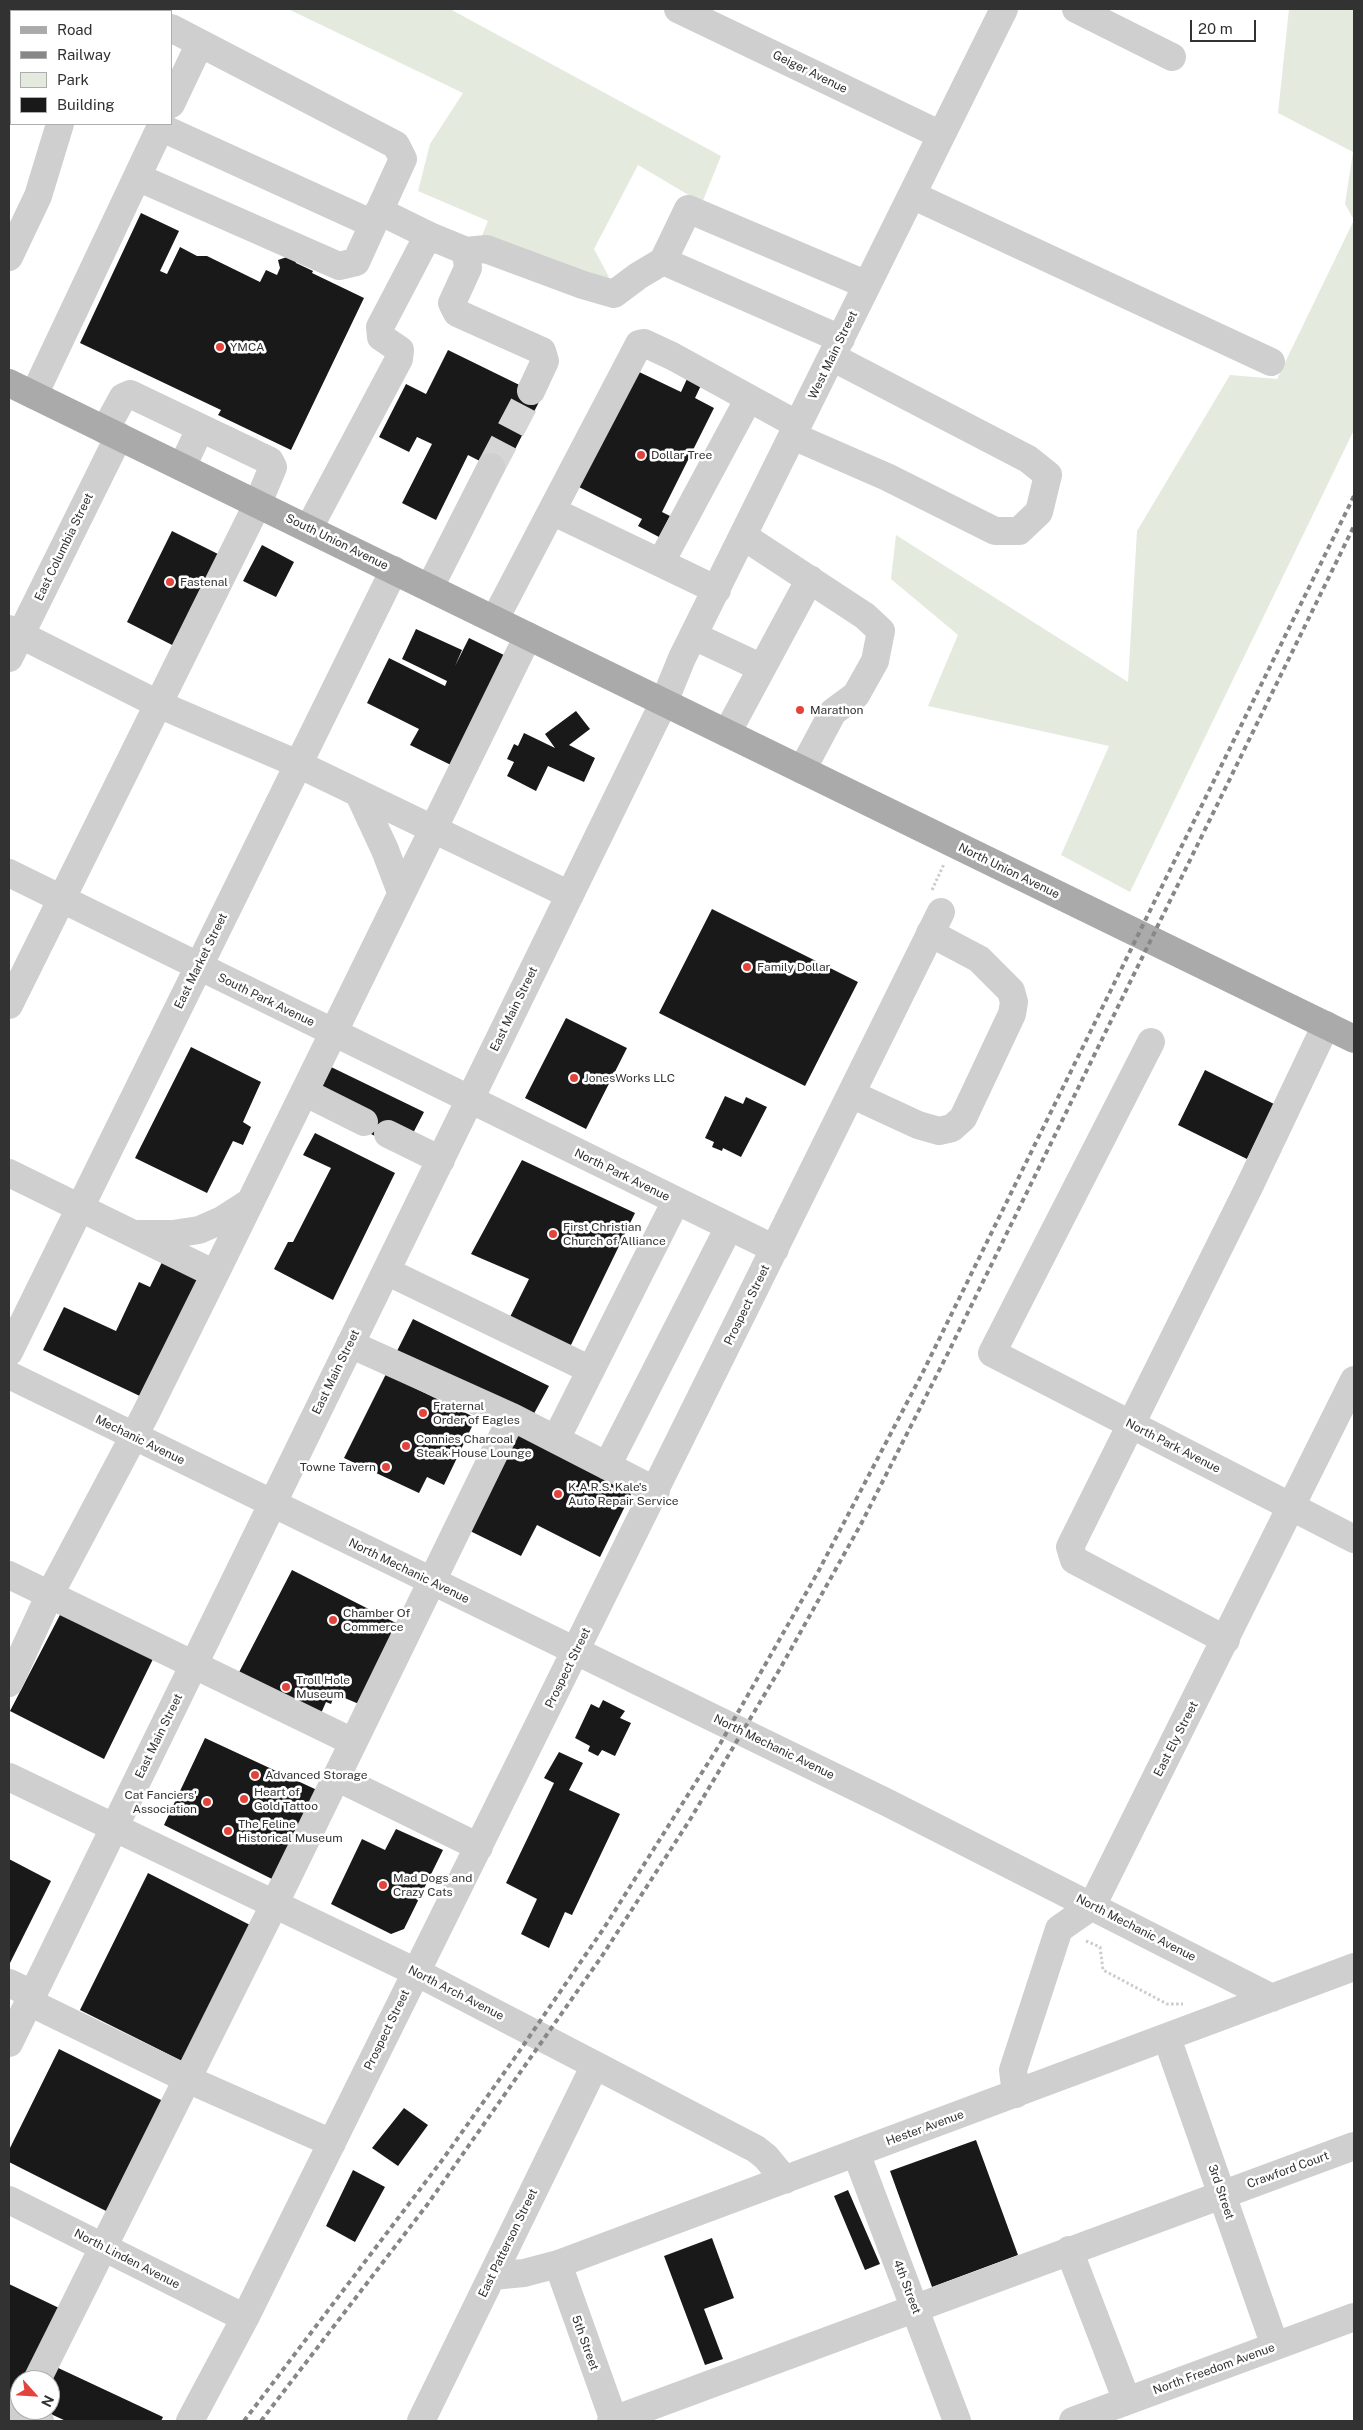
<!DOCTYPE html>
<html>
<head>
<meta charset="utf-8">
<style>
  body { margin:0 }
  #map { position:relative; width:1363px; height:2430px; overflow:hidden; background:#fff; font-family:"Public Sans",sans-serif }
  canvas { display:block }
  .frame { position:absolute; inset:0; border:10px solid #323232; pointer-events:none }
  .legend { position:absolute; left:10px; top:10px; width:162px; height:115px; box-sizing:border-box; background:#fff; border:1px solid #adadad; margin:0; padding:6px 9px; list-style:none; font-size:15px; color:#323232 }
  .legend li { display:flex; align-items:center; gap:10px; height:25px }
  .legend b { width:25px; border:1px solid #adadad }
  .north { position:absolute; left:10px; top:2370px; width:50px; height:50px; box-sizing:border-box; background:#fff; border:1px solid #adadad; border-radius:50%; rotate:116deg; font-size:14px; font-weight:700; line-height:20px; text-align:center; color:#323232 }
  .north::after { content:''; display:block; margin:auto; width:18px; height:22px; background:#e2433b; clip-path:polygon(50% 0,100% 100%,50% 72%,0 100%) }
  .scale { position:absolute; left:1190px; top:20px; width:66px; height:22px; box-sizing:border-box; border:2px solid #323232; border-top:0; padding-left:6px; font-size:15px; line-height:18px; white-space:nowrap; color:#323232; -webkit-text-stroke:4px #fff; paint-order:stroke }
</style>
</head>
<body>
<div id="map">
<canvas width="1363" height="2430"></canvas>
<div class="frame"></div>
<ul class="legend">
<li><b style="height:6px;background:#aaa"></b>Road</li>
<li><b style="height:6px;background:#878787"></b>Railway</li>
<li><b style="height:14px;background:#e4ebde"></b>Park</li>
<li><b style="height:14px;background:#191919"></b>Building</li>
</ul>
<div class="north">N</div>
<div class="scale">20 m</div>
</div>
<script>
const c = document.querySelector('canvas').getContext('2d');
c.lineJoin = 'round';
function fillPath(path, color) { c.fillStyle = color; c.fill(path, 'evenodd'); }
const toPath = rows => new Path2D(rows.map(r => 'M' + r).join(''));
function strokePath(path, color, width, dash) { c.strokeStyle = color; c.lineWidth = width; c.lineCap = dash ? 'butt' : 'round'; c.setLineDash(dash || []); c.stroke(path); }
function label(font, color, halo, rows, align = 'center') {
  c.font = font + ' "Public Sans",sans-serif'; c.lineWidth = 5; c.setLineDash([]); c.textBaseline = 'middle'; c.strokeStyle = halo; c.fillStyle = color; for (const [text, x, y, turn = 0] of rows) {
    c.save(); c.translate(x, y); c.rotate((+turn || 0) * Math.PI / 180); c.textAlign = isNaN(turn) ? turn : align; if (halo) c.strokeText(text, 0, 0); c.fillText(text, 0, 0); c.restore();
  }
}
const green = toPath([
  [288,9,450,9,721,156,702,203,638,165,594,249,609,277,583,285,479,243,488,221,418,191,430,144,463,93],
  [1289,9,1354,9,1354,430,1130,892,1061,855,1109,746,928,706,958,635,891,579,896,535,1128,682,1137,531,1230,375,1277,379,1354,220,1345,204,1353,152,1278,113]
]);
const building = toPath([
  [141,213,179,231,160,271,167,274,180,247,197,256,207,256,260,282,266,270,277,275,280,268,278,260,293,255,296,263,313,271,312,273,364,298,291,450,218,415,221,410,80,343],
  [448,350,542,396,503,473,468,455,436,520,402,503,432,444,417,437,409,452,379,437,406,384,426,394],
  [635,370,681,392,691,370,705,377,695,398,714,408,662,512,670,516,659,537,638,526,642,519,577,486],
  [172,531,226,558,180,649,127,622],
  [262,545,294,562,276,597,243,581],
  [416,629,462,650,455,666,469,638,506,656,453,766,410,745,419,729,367,703,389,658,445,686,447,681,402,659],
  [576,711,590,729,569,745,595,758,584,782,548,766,536,791,507,776,514,762,507,759,514,744,518,746,524,733,555,748,545,734],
  [712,909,858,982,805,1086,659,1013],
  [566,1018,627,1048,586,1129,525,1098],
  [191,1047,261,1082,243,1122,251,1127,243,1145,233,1141,207,1193,135,1158],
  [329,1066,424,1112,410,1139,381,1139,357,1127,316,1094],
  [1205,1070,1274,1104,1247,1159,1178,1125],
  [725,1096,743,1104,746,1097,767,1107,741,1157,723,1148,722,1151,712,1147,714,1142,705,1138],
  [315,1133,395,1173,333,1300,274,1269,288,1242,293,1242,331,1168,303,1155],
  [522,1160,635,1213,570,1347,510,1317,529,1279,471,1254],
  [164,1258,202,1276,144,1398,43,1350,64,1307,116,1331,139,1282,150,1287],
  [413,1319,549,1386,531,1419,395,1355],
  [386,1374,476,1418,444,1485,427,1477,419,1493,344,1458],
  [514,1431,632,1492,600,1557,537,1525,521,1556,468,1530],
  [292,1570,398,1624,359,1704,335,1694,331,1704,326,1702,319,1718,235,1680],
  [62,1611,154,1657,104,1759,10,1711],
  [603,1700,625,1711,620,1718,631,1723,615,1756,602,1750,598,1756,588,1751,590,1746,575,1738,591,1704,599,1708],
  [205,1738,317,1790,272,1879,164,1825],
  [559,1752,583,1763,569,1790,620,1814,572,1915,565,1912,549,1948,521,1934,537,1899,506,1883,554,1783,544,1778],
  [396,1829,443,1850,404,1929,391,1934,331,1904,362,1839,385,1850],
  [9,1859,51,1881,9,1965],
  [148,1873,252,1926,184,2062,80,2010],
  [59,2049,167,2103,112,2214,9,2162,9,2150],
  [404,2108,428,2125,398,2166,372,2148],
  [976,2140,1018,2255,932,2287,890,2171],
  [353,2170,385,2187,355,2242,326,2226],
  [848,2190,880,2264,865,2270,834,2196],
  [712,2238,734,2298,704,2309,723,2359,705,2365,664,2256],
  [9,2284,57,2307,68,2310,54,2366,163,2417,161,2421,66,2421,42,2410,50,2410,50,2380,20,2380,20,2400,9,2394]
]);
const minorTunnel = toPath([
  [491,467,531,391]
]);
const path = toPath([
  [932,890,944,864],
  [1086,1941,1100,1947,1103,1970,1167,2004,1183,2004]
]);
const minor = toPath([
  [134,9,138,11],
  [678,9,941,135],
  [1076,9,1172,57],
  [9,85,11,79],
  [171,104,200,43],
  [160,127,373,224],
  [137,177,339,266,356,262,403,159,396,145,171,28],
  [912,195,1271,362],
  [379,211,432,237],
  [466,251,486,249,583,285,614,294,638,276,663,261,841,339],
  [9,257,38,196,60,124],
  [663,261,688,209,867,285],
  [34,395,162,124],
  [793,436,887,477,995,531,1019,531,1039,512,1048,475,1028,459,832,357],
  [182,467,200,429],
  [552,511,717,590],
  [309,528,399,359,400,350,381,337,380,327,423,245,432,237,466,251,468,268,452,303,457,313,542,351,545,361,531,391],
  [743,536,865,616,881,631,875,661,856,695,833,712,802,770],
  [661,562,749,398],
  [430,587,491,467],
  [495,619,639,344,644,343,672,356,798,425],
  [9,629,158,704,298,764,570,895],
  [694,636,762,668],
  [9,658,119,436],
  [727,733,810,579],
  [359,794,385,850,401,892],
  [9,873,775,1249],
  [9,1005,258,503,273,467,270,461,130,394,123,397,105,430],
  [1151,1042,992,1353,1354,1539],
  [304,1092,364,1122],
  [851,1094,918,1125,939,1131,952,1128,963,1118,1012,1014,1014,1002,1011,991,979,959,930,933],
  [388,1134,441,1160],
  [9,1173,215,1274],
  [137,1234,173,1234,199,1230,222,1220,250,1202],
  [386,1271,591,1370],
  [350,1344,512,1417],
  [9,1352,394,570],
  [9,1375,888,1803,1272,1998],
  [556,1439,676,1201],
  [607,1466,729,1227],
  [9,1575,353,1742],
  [1226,1640,1074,1560,1070,1547,1249,1187,1326,1025],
  [9,1683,50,1594,145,1415,215,1274,528,636],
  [9,1777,416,1972,595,2065,756,2149,766,2157,785,2180],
  [336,1777,479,1847],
  [9,1983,32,1994],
  [29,2002,187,2079,332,2143],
  [1167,2038,1275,2346],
  [9,2043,664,702,682,658,1004,9],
  [1016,2094,1013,2070,1059,1929,1092,1906,1354,1380],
  [856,2153,957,2421],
  [9,2200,245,2318],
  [1069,2250,1127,2401],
  [558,2264,614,2421],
  [492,2276,524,2273,558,2264,1354,1967],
  [37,2380,274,1905,512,1417,656,1491],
  [9,2406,40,2421],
  [190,2421,245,2318,941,912],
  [421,2421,595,2065],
  [611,2421,1354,2146],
  [1073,2421,1354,2317]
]);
const major = toPath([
  [9,383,1354,1039]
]);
const rail = toPath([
  [244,2421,443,2159,516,2056,604,1928,720,1744,818,1572,922,1374,1354,496],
  [261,2421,427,2205,602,1956,691,1818,781,1667,861,1524,948,1353,1354,526]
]);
const markers = [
  [220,347,5,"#e2433b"],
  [641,455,5,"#e2433b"],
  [170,582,5,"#e2433b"],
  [800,710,5,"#e2433b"],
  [747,967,5,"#e2433b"],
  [574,1078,5,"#e2433b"],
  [553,1234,5,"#e2433b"],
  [423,1413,5,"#e2433b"],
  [406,1446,5,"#e2433b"],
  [386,1467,5,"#e2433b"],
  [558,1494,5,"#e2433b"],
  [333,1620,5,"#e2433b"],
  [286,1687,5,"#e2433b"],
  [255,1775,5,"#e2433b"],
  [244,1799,5,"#e2433b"],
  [207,1802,5,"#e2433b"],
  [228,1831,5,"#e2433b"],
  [383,1885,5,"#e2433b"]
];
const streetNames = [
  ["Geiger Avenue",810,72,26],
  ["West Main Street",833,355,-64],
  ["South Union Avenue",337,542,26],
  ["East Columbia Street",64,547,-64],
  ["North Union Avenue",1009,871,26],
  ["East Market Street",201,961,-64],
  ["South Park Avenue",266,1000,26],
  ["East Main Street",514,1009,-64],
  ["North Park Avenue",622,1175,26],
  ["Prospect Street",747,1305,-64],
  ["East Main Street",336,1372,-64],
  ["Mechanic Avenue",140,1440,26],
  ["North Park Avenue",1173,1446,27],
  ["North Mechanic Avenue",409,1571,26],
  ["Prospect Street",568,1668,-64],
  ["East Main Street",159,1736,-64],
  ["East Ely Street",1176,1739,-63],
  ["North Mechanic Avenue",774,1747,26],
  ["North Mechanic Avenue",1136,1928,27],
  ["North Arch Avenue",456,1993,27],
  ["Prospect Street",387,2030,-64],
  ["Hester Avenue",925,2128,-20],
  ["Crawford Court",1288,2170,-20],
  ["3rd Street",1221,2192,71],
  ["East Patterson Street",508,2243,-64],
  ["North Linden Avenue",127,2259,27],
  ["4th Street",907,2287,69],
  ["5th Street",585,2343,70],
  ["North Freedom Avenue",1214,2369,-20]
];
const poiNames = [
  ["YMCA",230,347],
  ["Dollar Tree",651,455],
  ["Fastenal",180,582],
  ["Marathon",810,710],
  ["Family Dollar",757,967],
  ["JonesWorks LLC",584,1078],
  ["First Christian",563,1227],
  ["Church of Alliance",563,1241],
  ["Fraternal",433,1406],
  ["Order of Eagles",433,1420],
  ["Connies Charcoal",416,1439],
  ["Steak House Lounge",416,1453],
  ["Towne Tavern",376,1467,"right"],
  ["K.A.R.S. Kale's",568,1487],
  ["Auto Repair Service",568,1501],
  ["Chamber Of",343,1613],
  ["Commerce",343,1627],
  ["Troll Hole",296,1680],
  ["Museum",296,1694],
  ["Advanced Storage",265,1775],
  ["Heart of",254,1792],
  ["Gold Tattoo",254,1806],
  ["Cat Fanciers'",197,1795,"right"],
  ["Association",197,1809,"right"],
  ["The Feline",238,1824],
  ["Historical Museum",238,1838],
  ["Mad Dogs and",393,1878],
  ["Crazy Cats",393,1892]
];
fillPath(green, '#e4ebde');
fillPath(building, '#191919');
strokePath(minorTunnel, '#d6d6d6', 28, [28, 14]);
strokePath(path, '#ccc', 3, [2.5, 2.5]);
strokePath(minor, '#cfcfcf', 28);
strokePath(major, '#aaa', 28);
strokePath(rail, '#878787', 4, [5, 4]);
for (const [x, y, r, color] of markers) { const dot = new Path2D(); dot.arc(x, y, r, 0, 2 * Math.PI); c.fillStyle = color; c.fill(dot); strokePath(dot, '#fff', 2); }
label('12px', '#323232', '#fff', streetNames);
label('12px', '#323232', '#fff', poiNames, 'left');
</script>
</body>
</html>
